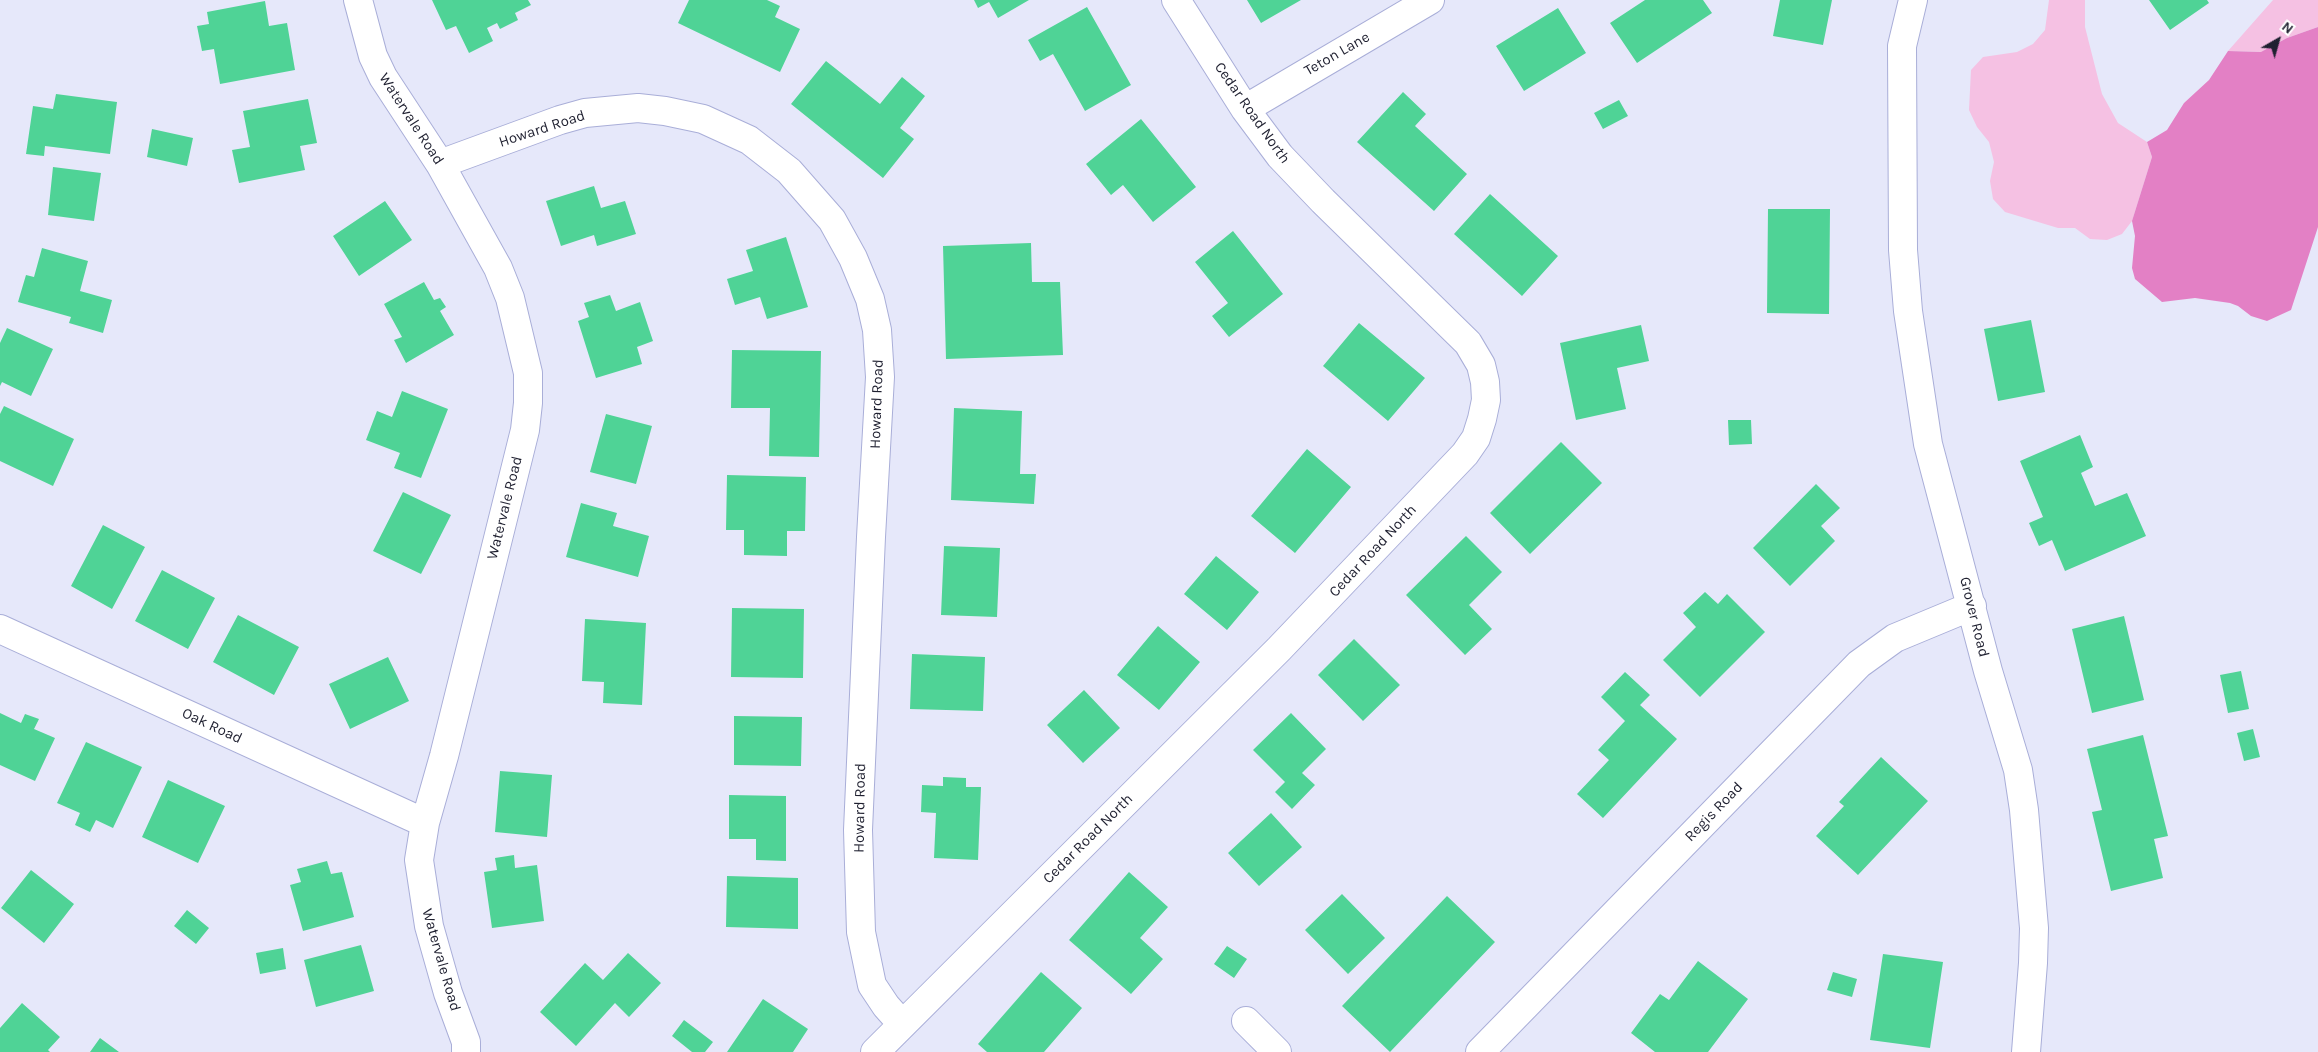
<!DOCTYPE html>
<html>
<head>
<meta charset="utf-8">
<style>
  body { margin:0 }
  #map { position:relative; width:2318px; height:1052px; overflow:hidden; background:#e6e8fa; font-family:Karla,sans-serif }
  canvas { display:block }
  .north { position:absolute; left:2253px; top:15px; width:50px; height:50px; -webkit-text-stroke:4px #fff; paint-order:stroke; rotate:38deg; font-size:14px; font-weight:700; line-height:20px; text-align:center; color:#1f2030 }
  .north::after { content:''; display:block; margin:auto; width:18px; height:22px; background:#1f2030; clip-path:polygon(50% 0,100% 100%,50% 72%,0 100%) }
</style>
</head>
<body>
<div id="map">
<canvas width="2318" height="1052"></canvas>
<div class="north">N</div>
</div>
<script>
const c = document.querySelector('canvas').getContext('2d');
c.lineJoin = 'round';
function fillPath(path, color) { c.fillStyle = color; c.fill(path, 'evenodd'); }
const toPath = rows => new Path2D(rows.map(r => 'M' + r).join(''));
function strokePath(path, color, width, dash) { c.strokeStyle = color; c.lineWidth = width; c.lineCap = dash ? 'butt' : 'round'; c.setLineDash(dash || []); c.stroke(path); }
function label(font, color, halo, rows, align = 'center') {
  c.font = font + ' Karla,sans-serif'; c.lineWidth = 5; c.setLineDash([]); c.textBaseline = 'middle'; c.strokeStyle = halo; c.fillStyle = color; for (const [text, x, y, turn = 0] of rows) {
    c.save(); c.translate(x, y); c.rotate((+turn || 0) * Math.PI / 180); c.textAlign = isNaN(turn) ? turn : align; if (halo) c.strokeText(text, 0, 0); c.fillText(text, 0, 0); c.restore();
  }
}
const green = toPath([
  [2049,0,2085,0,2085,27,2102,94,2118,123,2147,142,2152,157,2132,221,2122,234,2107,240,2090,239,2075,228,2058,228,2005,212,1993,199,1990,181,1994,162,1989,142,1977,127,1969,110,1971,70,1983,57,2017,52,2033,44,2045,30],
  [2273,0,2318,0,2318,27,2287,38,2262,52,2228,51]
]);
const forest = toPath([
  [2318,27,2318,227,2291,310,2267,321,2251,316,2238,306,2230,303,2195,298,2162,302,2135,279,2132,268,2135,236,2132,221,2152,157,2147,142,2167,130,2184,103,2209,80,2228,51,2261,52,2287,38]
]);
const building = toPath([
  [432,0,528,0,531,5,515,13,518,20,500,29,497,23,487,28,493,41,469,53,456,26,446,30],
  [689,0,767,0,780,6,775,17,800,29,780,72,678,23],
  [974,0,1029,0,998,18,989,2,978,8],
  [1247,0,1301,0,1261,23],
  [1645,0,1703,0,1712,13,1637,63,1610,23],
  [1780,0,1832,0,1823,45,1773,36],
  [2149,0,2207,0,2209,3,2170,30],
  [265,1,269,26,287,23,295,70,220,84,214,49,202,51,197,26,209,24,207,12],
  [1087,7,1131,85,1085,111,1053,54,1040,61,1028,40],
  [1558,8,1586,53,1524,91,1496,46],
  [826,61,880,104,902,77,925,96,900,128,914,139,883,178,791,104],
  [1403,92,1426,114,1415,126,1467,174,1434,211,1357,142],
  [56,94,117,102,110,154,45,146,44,156,26,154,33,106,53,109],
  [308,99,317,143,300,146,305,170,239,183,232,150,250,147,243,111],
  [1619,100,1628,116,1603,129,1594,113],
  [1141,119,1196,187,1153,222,1123,185,1111,195,1086,164],
  [152,129,193,138,187,166,147,157],
  [53,167,101,173,94,221,48,215],
  [594,186,601,208,625,201,636,234,597,246,594,235,561,246,546,201],
  [1490,194,1558,256,1522,296,1454,234],
  [385,201,412,240,359,276,333,236],
  [1768,209,1830,209,1829,314,1767,313],
  [1233,231,1283,294,1229,337,1212,316,1228,303,1195,262],
  [786,237,808,307,767,319,760,297,735,305,727,279,753,271,746,250],
  [1031,243,1032,282,1060,282,1063,355,946,359,943,246],
  [42,248,88,261,80,291,112,300,103,333,69,323,71,317,18,302,26,275,34,277],
  [424,282,434,300,440,298,446,307,440,311,454,335,406,363,394,340,402,337,384,304],
  [610,295,616,311,640,302,653,341,637,347,642,364,596,378,578,321,589,317,584,303],
  [2031,320,2045,392,1998,401,1984,329],
  [1359,323,1425,378,1388,421,1323,366],
  [1641,325,1649,361,1617,368,1626,409,1576,420,1560,343],
  [7,328,53,349,31,396,2,382,0,386,0,343],
  [732,350,821,351,819,457,769,456,770,408,731,408],
  [402,391,448,409,421,478,394,468,400,453,366,440,377,411,392,417],
  [4,406,74,439,53,486,0,461,0,414],
  [954,408,1022,411,1020,474,1036,474,1034,504,951,500],
  [606,414,652,426,636,484,590,472],
  [1728,420,1751,420,1752,444,1729,445],
  [2080,435,2093,467,2081,473,2095,506,2127,493,2146,536,2065,571,2052,540,2039,546,2029,523,2043,517,2020,461],
  [1561,442,1602,483,1530,554,1490,513],
  [1307,449,1351,487,1295,553,1251,516],
  [727,475,806,477,805,531,787,531,787,556,744,555,744,530,726,530],
  [1816,484,1840,508,1821,526,1835,541,1790,586,1753,548],
  [403,492,451,515,421,574,373,551],
  [581,503,617,513,613,526,649,536,638,577,566,557],
  [103,525,145,547,112,609,71,586],
  [1466,536,1502,572,1469,605,1492,629,1465,655,1406,595],
  [944,546,1000,548,997,617,941,615],
  [1216,556,1259,592,1227,630,1184,594],
  [162,570,215,598,188,649,135,621],
  [1705,592,1718,604,1727,594,1765,632,1700,697,1663,660,1696,627,1683,613],
  [732,608,804,609,803,678,731,677],
  [238,615,299,647,274,695,213,662],
  [2124,616,2144,700,2092,713,2072,629],
  [585,619,646,623,642,705,603,703,604,682,582,681],
  [1158,626,1200,662,1159,710,1117,675],
  [1354,639,1400,685,1363,721,1318,675],
  [912,654,985,657,983,711,910,709],
  [388,657,409,701,350,729,329,684],
  [2241,671,2249,709,2228,713,2220,675],
  [1625,672,1650,695,1640,705,1677,739,1603,818,1577,794,1609,760,1598,750,1625,721,1601,697],
  [1084,690,1120,728,1083,763,1047,725],
  [0,713,21,723,25,714,39,719,34,729,55,738,35,781,0,765],
  [1291,713,1326,749,1302,773,1315,785,1292,809,1275,792,1285,782,1253,750],
  [734,716,802,717,801,766,734,765],
  [2253,729,2260,757,2244,761,2237,733],
  [2143,735,2168,836,2154,839,2163,878,2111,891,2092,812,2102,810,2087,749],
  [86,742,142,767,113,828,96,820,90,832,75,825,80,813,57,803],
  [1881,757,1928,801,1858,875,1816,836,1844,806,1839,802],
  [500,771,552,775,547,837,495,832],
  [943,777,966,778,966,787,981,787,978,860,934,858,936,813,921,812,922,785,943,786],
  [168,780,225,806,198,863,142,837],
  [729,795,786,796,786,861,756,860,756,839,729,839],
  [1271,813,1302,847,1259,886,1228,853],
  [514,855,515,868,537,865,544,921,492,928,484,872,497,870,495,858],
  [327,861,331,874,342,872,354,917,303,931,290,885,301,882,297,869],
  [31,870,74,904,44,943,1,908],
  [1129,872,1168,907,1140,938,1163,959,1131,994,1069,940],
  [727,876,798,878,798,929,726,927],
  [1342,894,1385,938,1348,974,1305,930],
  [1447,896,1495,942,1390,1052,1342,1006],
  [187,910,209,928,196,944,174,926],
  [361,945,374,991,316,1007,304,960],
  [1227,946,1247,959,1234,978,1214,964],
  [283,948,286,969,260,974,256,953],
  [628,953,661,983,629,1017,615,1003,576,1046,540,1012,585,963,603,980],
  [1883,954,1943,962,1930,1048,1870,1040],
  [1698,961,1748,999,1708,1052,1655,1052,1631,1033,1660,994,1669,1000],
  [1041,972,1082,1008,1044,1052,987,1052,978,1044],
  [1833,972,1857,979,1852,997,1827,990],
  [763,999,808,1029,793,1052,727,1052],
  [22,1003,60,1037,48,1050,50,1052,0,1052,0,1028],
  [684,1020,713,1042,705,1052,692,1052,672,1036],
  [100,1038,119,1052,90,1052]
]);
const minor = toPath([
  [358,0,373,56,383,77,440,164,498,268,510,298,528,373,528,403,525,430,444,756,425,823,419,860,429,926,448,993,466,1042,466,1052],
  [1913,0,1902,46,1903,250,1908,311,1928,444,1988,671,2018,770,2024,810,2034,928,2033,963,2026,1052],
  [1245,109,1430,0],
  [440,164,560,120,585,113,638,108,665,111,703,119,749,140,789,171,832,220,853,258,870,299,877,330,880,377,871,537,858,830,861,932,872,985,886,1006,902,1024],
  [0,629,425,823],
  [1246,1021,1277,1052],
  [875,1052,1279,649,1465,454,1476,438,1482,419,1486,400,1485,382,1481,365,1468,343,1323,201,1280,156,1245,109,1176,0],
  [1480,1052,1859,664,1895,638,1972,606]
]);
const streetNames = [
  ["Teton Lane",1337,54,-30],
  ["Cedar Road North",1252,113,55],
  ["Watervale Road",411,119,57],
  ["Howard Road",542,129,-18],
  ["Howard Road",877,404,-88],
  ["Watervale Road",505,508,-76],
  ["Cedar Road North",1373,551,-47],
  ["Grover Road",1974,617,76],
  ["Oak Road",212,726,25],
  ["Howard Road",860,808,-89],
  ["Regis Road",1714,812,-46],
  ["Cedar Road North",1088,839,-45],
  ["Watervale Road",441,960,74]
];
fillPath(green, '#f5c1e3');
fillPath(forest, '#e380c5');
fillPath(building, '#4fd396');
strokePath(minor, '#a9aed8', 30);
strokePath(minor, '#fff', 28);
label('15px', '#1f2030', '#fff', streetNames);
</script>
</body>
</html>
